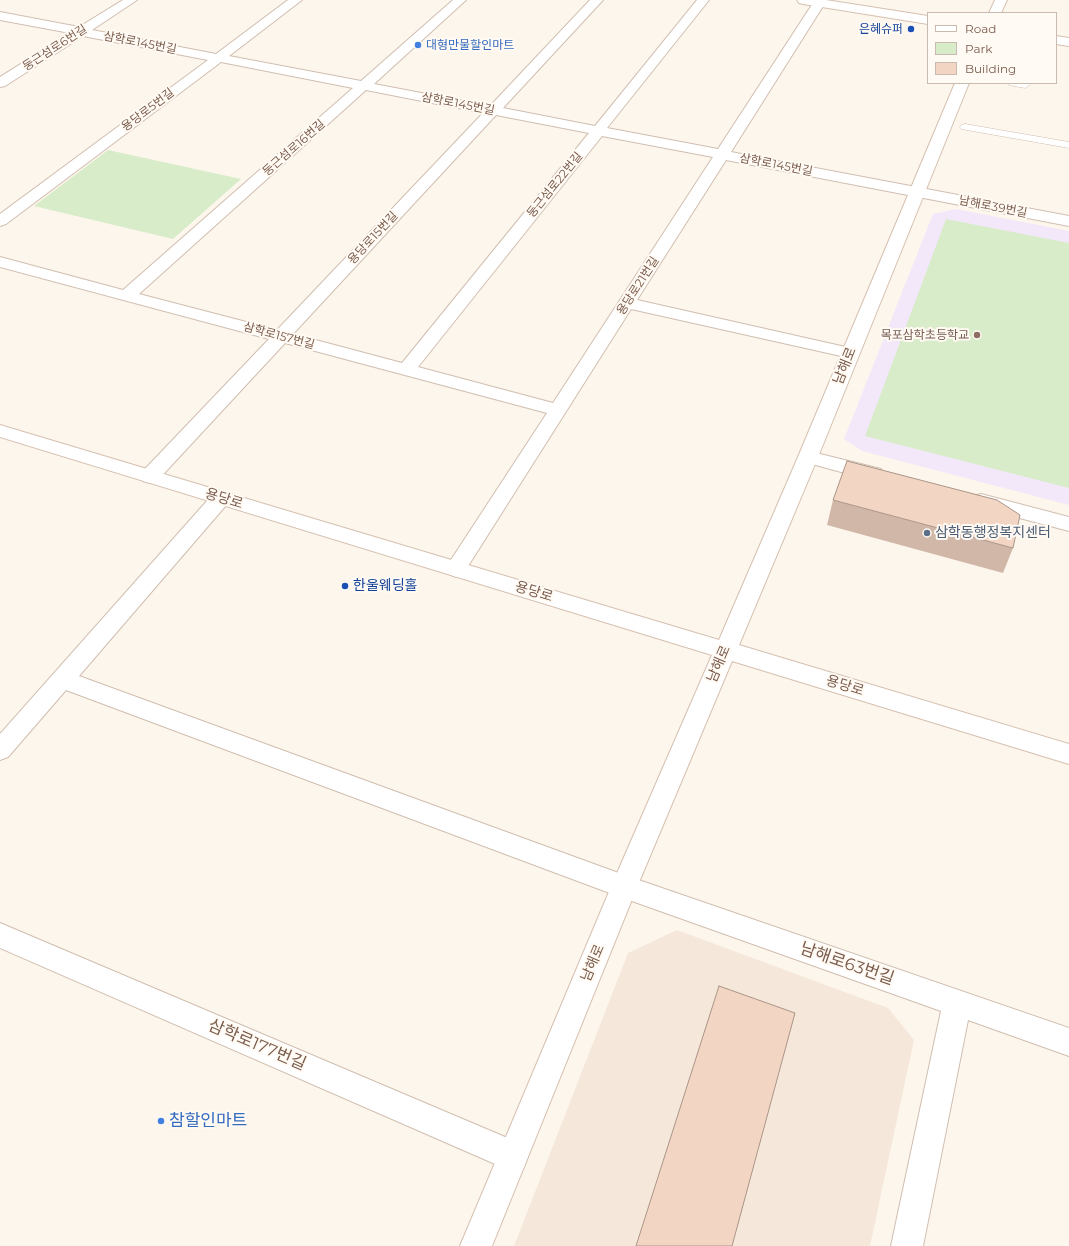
<!DOCTYPE html>
<html>
<head>
<meta charset="utf-8">
<style>
  body { margin:0 }
  #map { position:relative; width:1069px; height:1246px; overflow:hidden; background:#fdf6ec; font-family:Montserrat,sans-serif }
  canvas { display:block }
  .legend { position:absolute; left:927px; top:12px; width:130px; height:72px; box-sizing:border-box; background:#fffaf3; border:1px solid #cabbb1; margin:0; padding:5px 7px; list-style:none; font-size:12px; color:#7a5c4d }
  .legend li { display:flex; align-items:center; gap:8px; height:20px }
  .legend b { width:20px; border:1px solid #cabbb1 }
</style>
</head>
<body>
<div id="map">
<canvas width="1069" height="1246"></canvas>
<ul class="legend">
<li><b style="height:5px;background:#fff"></b>Road</li>
<li><b style="height:11px;background:#d8ecc9"></b>Park</li>
<li><b style="height:11px;background:#f3d5c3"></b>Building</li>
</ul>
</div>
<script>
const c = document.querySelector('canvas').getContext('2d');
c.lineJoin = 'round';
function fillPath(path, color) { c.fillStyle = color; c.fill(path, 'evenodd'); }
const toPath = rows => new Path2D(rows.map(r => 'M' + r).join(''));
function strokePath(path, color, width, dash) { c.strokeStyle = color; c.lineWidth = width; c.lineCap = dash ? 'butt' : 'round'; c.setLineDash(dash || []); c.stroke(path); }
function label(font, color, halo, rows, align = 'center') {
  c.font = font + ' Montserrat,"Noto Sans KR",sans-serif'; c.lineWidth = 4; c.setLineDash([]); c.textBaseline = 'middle'; c.strokeStyle = halo; c.fillStyle = color; for (const [text, x, y, turn = 0] of rows) {
    c.save(); c.translate(x, y); c.rotate((+turn || 0) * Math.PI / 180); c.textAlign = isNaN(turn) ? turn : align; if (halo) c.strokeText(text, 0, 0); c.fillText(text, 0, 0); c.restore();
  }
}
const residential = toPath([
  [677,930,888,1008,914,1040,870,1246,514,1246,628,953]
]);
const education = toPath([
  [956,209,1069,231,1069,505,862,451,844,439,933,214]
]);
const green = toPath([
  [108,150,241,179,173,239,34,206],
  [946,219,1069,243,1069,488,865,436]
]);
const lane = toPath([
  [1008,83,1029,83,1030,85,1025,88,1009,85,1008,83],
  [965,124,1069,142,1069,148,961,129,960,127,961,125,965,124]
]);
const street = toPath([
  [123,0,137,0,92,30,216,54,288,0,302,0,229,56,361,81,453,0,466,0,374,84,490,106,590,0,603,0,503,108,595,126,697,0,709,0,607,128,718,149,815,0,822,0,825,3,731,152,1069,216,1069,226,726,160,637,300,850,348,856,349,859,353,856,357,850,358,631,309,463,574,456,577,449,574,445,569,547,413,285,343,157,481,150,483,143,481,140,476,143,471,269,339,0,267,0,257,123,290,353,88,221,62,6,224,0,226,0,214,208,60,83,36,5,86,0,87,0,77,70,33,0,20,0,12,79,27,123,0],
  [366,90,483,113,277,330,139,294,366,90],
  [496,115,589,133,402,363,293,334,496,115],
  [602,136,713,157,553,403,418,367,602,136],
  [808,451,881,469,884,474,881,479,874,481,801,461,798,457,801,453,808,451],
  [221,491,228,493,231,498,228,503,79,676,624,875,1069,1028,1069,1056,968,1020,923,1246,891,1246,941,1011,615,895,66,690,8,757,0,760,0,734,214,493,221,491],
  [981,494,1069,517,1069,531,974,506,971,501,974,496,981,494],
  [0,923,524,1145,528,1156,524,1167,513,1171,502,1167,0,948,0,923]
]);
const secondary = toPath([
  [797,0,826,0,928,16,928,24,803,4,799,3,797,0],
  [995,0,1007,0,1001,13,989,13,995,0],
  [1056,36,1069,38,1069,46,1056,44,1056,36],
  [955,83,969,83,818,457,739,645,1069,744,1069,764,732,661,637,887,492,1246,460,1246,611,887,712,655,0,437,0,425,719,640,798,457,955,83]
]);
const wall = toPath([
  [833,500,1013,548,1003,573,827,525]
]);
const building = toPath([
  [847,461,997,500,1020,515,1013,548,833,500,847,461],
  [719,986,795,1013,732,1246,636,1246,719,986]
]);
const markers = [
  [911,29,4,"#1a4fb4"],
  [418,45,4,"#3f7fe0"],
  [977,335,4,"#8d6e63"],
  [927,533,4,"#5c6f8a"],
  [345,586,4,"#1a4fb4"],
  [161,1121,4,"#3f7fe0"]
];
const farTransitnames = [
  ["은혜슈퍼",903,29]
];
const farStreetnames = [
  ["삼학로145번길",140,43,11],
  ["둥근섬로6번길",55,48,-33],
  ["삼학로145번길",458,104,11],
  ["용당로5번길",148,110,-37],
  ["둥근섬로16번길",294,148,-41],
  ["삼학로145번길",776,165,11],
  ["둥근섬로22번길",555,185,-51],
  ["남해로39번길",993,207,11],
  ["용당로15번길",373,238,-47],
  ["용당로21번길",638,286,-57],
  ["삼학로157번길",279,336,15]
];
const farShopnames = [
  ["대형만물할인마트",426,45]
];
const farEducationnames = [
  ["목포삼학초등학교",969,335]
];
const streetNames = [
  ["남해로",845,366,-68],
  ["용당로",224,499,17],
  ["용당로",534,592,17],
  ["남해로",719,664,-67],
  ["용당로",845,686,17],
  ["남해로",593,963,-67]
];
const serviceNames = [
  ["삼학동행정복지센터",935,533]
];
const transitNames = [
  ["한울웨딩홀",353,586]
];
const nearStreetnames = [
  ["남해로63번길",847,964,19],
  ["삼학로177번길",257,1045,23]
];
const nearShopnames = [
  ["참할인마트",169,1121]
];
fillPath(residential, '#f5e8da');
fillPath(education, '#f3e8fa');
fillPath(green, '#d8ecc9');
strokePath(lane, '#d1beb0', 1);
strokePath(street, '#d1beb0', 2);
strokePath(secondary, '#d6c0b0', 2);
fillPath(lane, '#fff');
fillPath(street, '#fff');
fillPath(secondary, '#fff');
fillPath(wall, '#d1b7a8');
fillPath(building, '#f3d5c3');
strokePath(building, '#aa9588', 1);
for (const [x, y, r, color] of markers) { const dot = new Path2D(); dot.arc(x, y, r, 0, 2 * Math.PI); c.fillStyle = color; c.fill(dot); strokePath(dot, '#fffaf3', 1.5); }
label('12px', '#164399', '#fffaf3', farTransitnames, 'right');
label('12px', '#7a5c4d', '#fffaf3', farStreetnames);
label('12px', '#366cbe', '#fffaf3', farShopnames, 'left');
label('12px', '#785e54', '#fffaf3', farEducationnames, 'right');
label('14px', '#7a5c4d', '#fffaf3', streetNames);
label('14px', '#4e5e75', '#fffaf3', serviceNames, 'left');
label('14px', '#164399', '#fffaf3', transitNames, 'left');
label('17px', '#7a5c4d', '#fffaf3', nearStreetnames);
label('17px', '#366cbe', '#fffaf3', nearShopnames, 'left');
</script>
</body>
</html>
